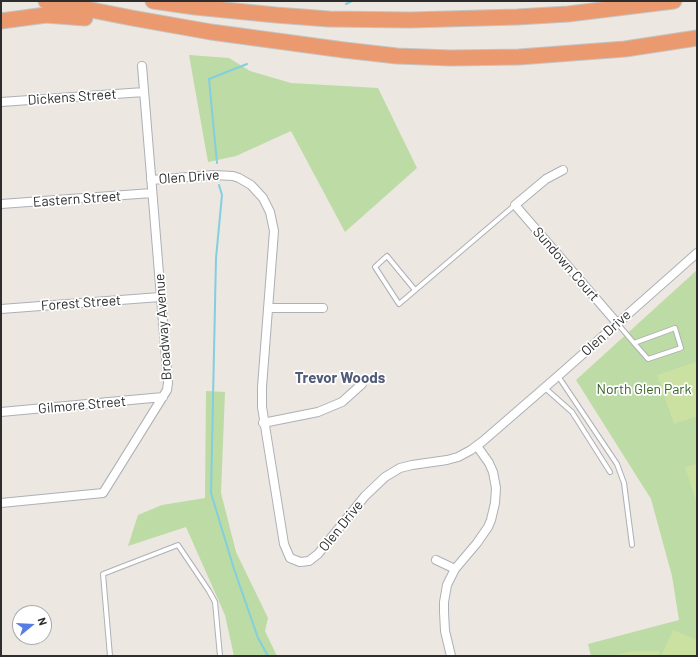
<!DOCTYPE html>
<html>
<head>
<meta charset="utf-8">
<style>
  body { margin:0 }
  #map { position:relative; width:698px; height:657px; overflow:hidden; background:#ece7e1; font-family:Barlow,sans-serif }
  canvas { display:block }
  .frame { position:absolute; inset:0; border:2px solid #2d2d2d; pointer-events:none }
  .north { position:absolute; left:12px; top:605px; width:40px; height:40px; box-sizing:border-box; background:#fff; border:1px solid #ababab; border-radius:50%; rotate:72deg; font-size:11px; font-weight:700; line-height:16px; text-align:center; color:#2d2d2d }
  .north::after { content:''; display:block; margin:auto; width:14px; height:18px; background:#577ce4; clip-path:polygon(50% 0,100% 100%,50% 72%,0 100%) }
</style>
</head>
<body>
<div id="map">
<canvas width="698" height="657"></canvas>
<div class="frame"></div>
<div class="north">N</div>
</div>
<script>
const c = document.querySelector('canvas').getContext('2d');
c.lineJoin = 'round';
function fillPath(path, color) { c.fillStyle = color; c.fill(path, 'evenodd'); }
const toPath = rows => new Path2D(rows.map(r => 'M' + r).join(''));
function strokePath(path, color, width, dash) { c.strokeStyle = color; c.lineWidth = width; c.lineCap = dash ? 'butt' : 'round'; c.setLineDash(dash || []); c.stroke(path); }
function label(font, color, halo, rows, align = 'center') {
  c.font = font + ' Barlow,sans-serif'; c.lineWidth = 3.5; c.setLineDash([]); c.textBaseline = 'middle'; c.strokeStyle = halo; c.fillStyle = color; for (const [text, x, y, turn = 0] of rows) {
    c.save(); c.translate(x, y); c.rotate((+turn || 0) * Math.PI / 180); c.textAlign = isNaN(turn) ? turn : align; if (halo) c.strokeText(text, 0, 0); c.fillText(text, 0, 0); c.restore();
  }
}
const green = toPath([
  [189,55,229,58,250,71,291,83,378,88,417,168,345,232,291,131,236,156,208,162],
  [697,270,697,656,591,656,588,644,679,620,672,576,651,499,576,380],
  [206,391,225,392,221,493,236,552,268,618,265,631,277,656,234,656,225,615,186,527,128,546,138,515,162,505,205,498]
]);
const pitch = toPath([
  [696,362,697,416,674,424,657,375],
  [697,464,697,505,685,467],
  [673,630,697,640,697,656,661,656],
  [636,651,660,651,659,656,616,656,619,654]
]);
const stream = toPath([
  [346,4,352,1],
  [217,163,209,79,247,64],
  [219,185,222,195,216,258,211,493,234,569,258,638,268,656]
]);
const lane = toPath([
  [415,290,387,256,375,267,399,304,515,205],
  [617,323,634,343,675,328,681,348,648,359,634,343],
  [558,376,617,464,624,483,632,545],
  [545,388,572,412,610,472],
  [110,656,103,574,178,545,209,591,215,602,220,656]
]);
const street = toPath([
  [1,102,144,92],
  [563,170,546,179,515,205,617,323],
  [151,180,214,175,233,176,239,178,251,185,263,198,270,212,274,231,262,387,262,407,284,544,290,558,300,562,309,561,318,554,365,496,385,477,400,468,412,465,447,460,458,457,471,450,483,441,558,376,697,253],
  [1,204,152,193],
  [268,308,323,308],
  [1,309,160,297],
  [1,412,163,397],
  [263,423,318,412,342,402,362,384],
  [1,503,103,493,167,390,168,383,142,66],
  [436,560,455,569],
  [451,656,445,631,444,612,444,602,447,585,455,569,477,543,488,527,491,520,495,503,496,488,493,472,489,463,477,446]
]);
const highway = toPath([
  [46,1,132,18,211,32,344,50,397,56,451,58,519,57,625,49,697,38],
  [153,1,195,7,276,15,329,19,410,20,517,17,568,14,674,1],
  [1,21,46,15,85,18]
]);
const streetNames = [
  ["Dickens Street",72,97,-4],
  ["Olen Drive",189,177,-4],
  ["Eastern Street",77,199,-4],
  ["Sundown Court",566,264,49],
  ["Forest Street",81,303,-4],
  ["Broadway Avenue",163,327,-94],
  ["Olen Drive",606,333,-42],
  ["Gilmore Street",82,405,-5],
  ["Olen Drive",341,526,-51]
];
const parkNames = [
  ["North Glen Park",644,389]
];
const neighbourhoodNames = [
  ["Trevor Woods",340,378]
];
fillPath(green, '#bcdba5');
fillPath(pitch, '#cbe1a2');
strokePath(stream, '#82cfe0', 2);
strokePath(lane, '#aeb0b7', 6);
strokePath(street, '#aeb0b7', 10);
strokePath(highway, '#c4c4c4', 17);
strokePath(lane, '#fff', 4);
strokePath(street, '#fff', 8);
strokePath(highway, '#ea9a6e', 15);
label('14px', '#2d2d2d', '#fff', streetNames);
label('14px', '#366225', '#fff', parkNames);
label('bold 15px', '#525c78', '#fff', neighbourhoodNames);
</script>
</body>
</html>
